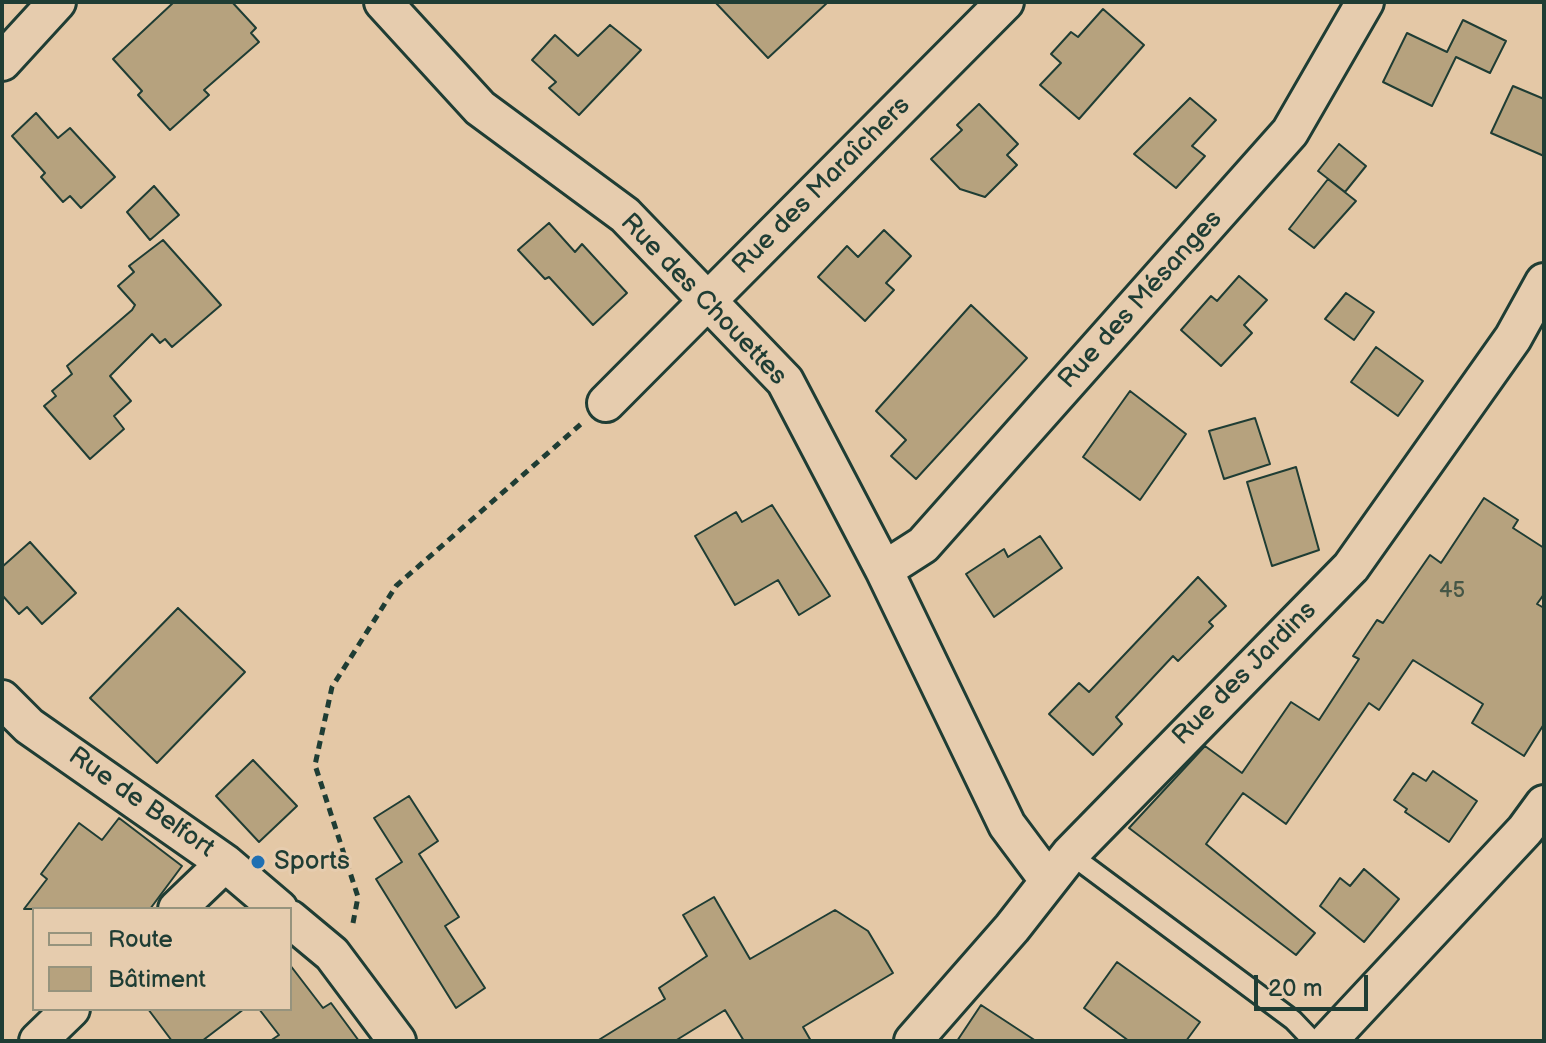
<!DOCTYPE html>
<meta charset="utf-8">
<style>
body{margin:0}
#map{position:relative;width:1546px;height:1043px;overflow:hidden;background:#e4c8a6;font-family:"Balsamiq Sans",sans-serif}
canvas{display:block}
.frame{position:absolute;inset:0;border:4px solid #1f3d34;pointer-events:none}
.legend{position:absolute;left:32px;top:907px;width:260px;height:104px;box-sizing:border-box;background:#e6ccae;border:2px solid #96937d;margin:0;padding:10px 14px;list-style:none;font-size:24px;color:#1f3d34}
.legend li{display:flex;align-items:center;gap:16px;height:40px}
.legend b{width:40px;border:2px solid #96937d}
.scale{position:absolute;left:1254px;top:975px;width:114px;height:36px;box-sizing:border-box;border:4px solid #1f3d34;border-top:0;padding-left:10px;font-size:24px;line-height:28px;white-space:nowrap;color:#1f3d34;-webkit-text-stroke:6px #e6ccae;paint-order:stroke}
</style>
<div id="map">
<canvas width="1546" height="1043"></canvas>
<div class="frame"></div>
<ul class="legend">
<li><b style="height:10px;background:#e6ccae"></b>Route</li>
<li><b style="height:22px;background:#b6a27e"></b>Bâtiment</li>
</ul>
<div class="scale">20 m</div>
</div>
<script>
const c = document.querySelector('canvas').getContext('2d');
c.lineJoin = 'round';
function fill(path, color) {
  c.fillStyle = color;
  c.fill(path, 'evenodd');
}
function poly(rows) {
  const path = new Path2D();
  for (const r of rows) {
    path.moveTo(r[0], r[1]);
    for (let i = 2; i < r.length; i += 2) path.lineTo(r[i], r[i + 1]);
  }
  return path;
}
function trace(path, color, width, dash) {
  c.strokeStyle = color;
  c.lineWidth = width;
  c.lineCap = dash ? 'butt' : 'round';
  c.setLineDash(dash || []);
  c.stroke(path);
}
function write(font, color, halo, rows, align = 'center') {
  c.font = font + ' "Balsamiq Sans",sans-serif';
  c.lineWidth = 6;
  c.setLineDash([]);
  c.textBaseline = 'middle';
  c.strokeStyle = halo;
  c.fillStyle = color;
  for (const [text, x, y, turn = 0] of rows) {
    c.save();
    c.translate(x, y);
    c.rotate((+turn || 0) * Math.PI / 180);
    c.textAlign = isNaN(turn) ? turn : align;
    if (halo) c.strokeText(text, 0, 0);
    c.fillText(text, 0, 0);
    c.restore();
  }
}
const building = poly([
 [174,2,232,2,256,28,251,33,259,42,204,90,209,95,170,130,138,95,142,91,113,59,174,2],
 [715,2,828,2,768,58,715,2],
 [1103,9,1144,45,1079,119,1040,85,1061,63,1051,54,1071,32,1078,37,1103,9],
 [1463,20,1506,41,1490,73,1456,57,1432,106,1383,82,1407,33,1447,52,1463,20],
 [610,25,641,50,579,115,549,88,556,82,532,60,555,35,578,56,610,25],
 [1513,86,1544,99,1544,156,1491,133,1513,86],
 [1190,98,1216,120,1192,146,1205,156,1176,188,1134,154,1190,98],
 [979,104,1018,144,1007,155,1017,165,985,197,960,189,931,159,962,130,957,125,979,104],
 [36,113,58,138,70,128,115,177,81,208,70,196,63,202,41,177,45,173,12,136,36,113],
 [1339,144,1366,166,1345,192,1318,171,1339,144],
 [1328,179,1356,201,1314,248,1289,229,1328,179],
 [154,186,179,215,150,240,127,212,154,186],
 [549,223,575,252,582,244,627,293,593,325,549,277,545,279,518,250,549,223],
 [884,230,911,256,886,283,894,290,865,321,818,277,847,246,858,257,884,230],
 [163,240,221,305,172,347,165,339,160,343,152,334,110,376,131,401,114,416,124,429,90,459,44,406,56,396,52,391,72,374,67,366,132,310,135,305,118,286,134,272,129,266,163,240],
 [1239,276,1267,300,1244,325,1252,333,1221,366,1181,330,1211,296,1217,301,1239,276],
 [1346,293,1374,312,1354,340,1325,319,1346,293],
 [971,305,1027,358,916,479,891,456,906,440,876,411,971,305],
 [1376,347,1423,381,1398,416,1351,382,1376,347],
 [1130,391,1186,434,1140,500,1083,457,1130,391],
 [1255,418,1270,464,1224,479,1209,431,1255,418],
 [1296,467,1319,550,1272,566,1247,482,1296,467],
 [1484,498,1518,520,1513,528,1544,548,1544,594,1537,604,1544,608,1544,724,1524,756,1472,723,1483,704,1413,660,1379,710,1369,703,1286,824,1243,793,1206,844,1315,933,1296,955,1129,828,1205,746,1242,773,1291,702,1319,720,1359,659,1353,656,1377,620,1383,623,1430,555,1441,563,1484,498],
 [772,505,830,596,799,615,778,580,735,605,695,536,736,512,742,522,772,505],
 [1040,536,1062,568,994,617,966,574,1004,549,1008,557,1040,536],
 [30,542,76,593,42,624,27,607,19,614,2,595,2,567,30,542],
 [1198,577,1226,606,1209,622,1213,626,1178,661,1173,656,1116,717,1122,724,1093,755,1049,714,1079,683,1089,692,1198,577],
 [178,608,245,672,157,763,90,698,178,608],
 [253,760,297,806,259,842,216,796,253,760],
 [1433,771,1477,801,1449,842,1405,812,1407,809,1394,800,1413,773,1426,781,1433,771],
 [409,796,438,841,419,854,459,917,445,926,485,988,456,1008,376,879,402,862,374,818,409,796],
 [119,818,182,866,150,909,24,909,47,879,41,874,79,823,102,840,119,818],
 [1364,869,1399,899,1364,942,1320,906,1340,878,1350,886,1364,869],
 [714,897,750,959,835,910,868,931,893,973,803,1027,811,1041,744,1041,725,1010,675,1041,597,1041,665,999,659,988,707,956,683,915,714,897],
 [1117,962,1200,1022,1186,1041,1129,1041,1084,1008,1117,962],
 [290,965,323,1008,331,1003,359,1041,270,1041,279,1035,259,1009,290,1009,290,965],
 [981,1005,1036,1041,957,1041,981,1005],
 [148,1009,244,1009,202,1041,172,1041,148,1009]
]);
const path = poly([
 [353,923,358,897,315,765,332,687,396,586,581,424]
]);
const lane = poly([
 [1070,854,1293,1020,1313,1041]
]);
const street = poly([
 [383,2,480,108,625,215,785,381,884,570,1007,825,1048,880],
 [2,62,57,2],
 [606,403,1005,2],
 [884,570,923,545,1290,132,1365,2],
 [2,699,29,726,225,863,279,909],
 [177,909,225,863],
 [290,919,332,954,397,1041],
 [38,1041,71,1009],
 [913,1041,1012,928,1070,854,1351,567,1513,338,1544,282],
 [1328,1041,1525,830,1544,804]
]);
const markers = [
 [258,862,8,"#1f6fb2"]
];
const numberNames = [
 ["45",1452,591]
];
const streetNames = [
 ["Rue des Maraîchers",822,186,-45],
 ["Rue des Chouettes",703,300,46],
 ["Rue des Mésanges",1141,300,-48],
 ["Rue des Jardins",1245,674,-45],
 ["Rue de Belfort",141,803,35]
];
const poiNames = [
 ["Sports",274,862]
];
fill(building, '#b6a27e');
trace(building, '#1f3d34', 2);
trace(lane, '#1f3d34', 24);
trace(street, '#1f3d34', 42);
trace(path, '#1f3d34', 5, [8, 6]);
trace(lane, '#e6ccae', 18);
trace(street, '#e6ccae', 36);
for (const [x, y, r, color] of markers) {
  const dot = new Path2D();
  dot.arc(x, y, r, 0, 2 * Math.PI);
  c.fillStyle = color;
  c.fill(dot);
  trace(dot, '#e6ccae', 3);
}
write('22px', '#455646', null, numberNames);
write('26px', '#1f3d34', '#e6ccae', streetNames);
write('26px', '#1f3d34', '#e6ccae', poiNames, 'left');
</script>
